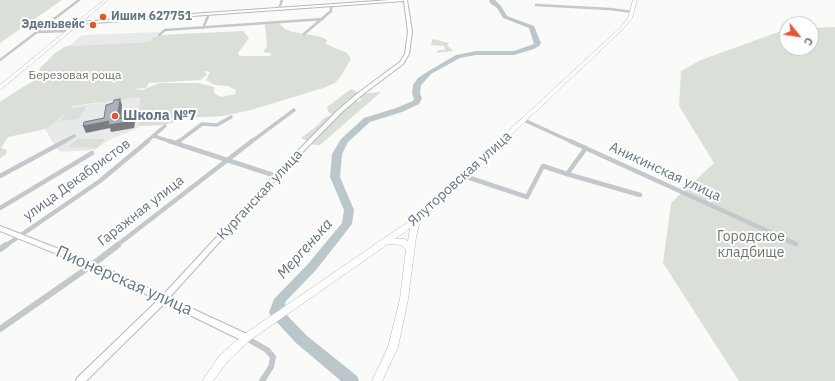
<!DOCTYPE html>
<meta charset="utf-8">
<style>
body{margin:0}
#map{position:relative;width:835px;height:381px;overflow:hidden;background:#fafaf8;font-family:"IBM Plex Sans",sans-serif}
canvas{display:block}
.north{position:absolute;left:779px;top:16px;width:40px;height:40px;box-sizing:border-box;background:#fff;border:1px solid #c1c8cd;border-radius:50%;rotate:120deg;font-size:11px;font-weight:700;line-height:16px;text-align:center;color:#657683}
.north::after{content:'';display:block;margin:auto;width:14px;height:18px;background:#e4572e;clip-path:polygon(50% 0,100% 100%,50% 72%,0 100%)}
</style>
<div id="map">
<canvas width="835" height="381"></canvas>
<div class="north">С</div>
</div>
<script>
const c = document.querySelector('canvas').getContext('2d');
c.lineJoin = 'round';
function fill(path, color) {
  c.fillStyle = color;
  c.fill(path, 'evenodd');
}
function poly(rows) {
  const path = new Path2D();
  for (const r of rows) {
    path.moveTo(r[0], r[1]);
    for (let i = 2; i < r.length; i += 2) path.lineTo(r[i], r[i + 1]);
  }
  return path;
}
function trace(path, color, width, dash) {
  c.strokeStyle = color;
  c.lineWidth = width;
  c.lineCap = dash ? 'butt' : 'round';
  c.setLineDash(dash || []);
  c.stroke(path);
}
function write(font, color, halo, rows, align = 'center') {
  c.font = font + ' "IBM Plex Sans",sans-serif';
  c.lineWidth = 4;
  c.setLineDash([]);
  c.textBaseline = 'middle';
  c.strokeStyle = halo;
  c.fillStyle = color;
  for (const [text, x, y, turn = 0] of rows) {
    c.save();
    c.translate(x, y);
    c.rotate((+turn || 0) * Math.PI / 180);
    c.textAlign = isNaN(turn) ? turn : align;
    if (halo) c.strokeText(text, 0, 0);
    c.fillText(text, 0, 0);
    c.restore();
  }
}
const built = poly([
 [159,32,150,42,69,46,82,35],
 [140,97,138,128,107,141,95,150,61,152,56,148,45,129,69,107]
]);
const green = poly([
 [0,0,62,0,0,43],
 [279,23,285,29,293,32,317,36,326,39,327,41,326,44,347,53,351,59,341,76,335,83,323,88,251,110,223,116,188,118,164,125,138,126,140,97,72,106,71,108,87,106,79,119,60,121,67,111,50,126,45,129,8,137,1,148,7,150,6,154,0,158,0,102,18,90,37,79,41,74,39,69,54,54,64,47,69,46,150,42,154,37,161,35,243,31,249,38,238,53,239,56,269,56,273,54,263,52,267,46,265,24],
 [204,71,210,72,206,80,215,85,228,86,236,90,235,94,222,97,217,95,214,92,214,87,198,83,160,83,142,90,133,89,146,88,149,83,200,80,207,75],
 [835,27,835,381,739,381,663,263,671,203,714,163,679,106,681,71,701,60,784,30,787,30,787,48,811,48,811,28],
 [434,39,449,43,447,45,453,51,436,53,439,50,445,50,444,46,431,45,432,40],
 [351,89,360,93,356,95,357,102,362,100,359,98,360,94,381,92,320,145,314,145,301,138,318,125,323,119,332,114,328,112,327,107],
 [77,139,105,139,97,148,68,147]
]);
const river = poly([
 [489,0,495,0,501,6,507,16,534,26,541,43,539,46,534,49,514,55,476,55,460,58,431,74,424,82,421,85,420,94,422,98,419,104,402,112,370,122,348,142,342,154,340,177,354,210,352,224,316,270,286,301,283,311,306,335,357,376,359,381,341,381,296,343,271,316,269,312,274,299,308,264,342,223,344,210,330,177,332,154,341,139,364,118,396,108,413,101,414,98,412,94,413,85,418,78,427,72,456,55,476,51,514,51,534,44,529,28,503,18,497,8,490,3,489,0]
]);
const streetFar3 = poly([
 [536,5,610,9,633,12],
 [279,9,282,0],
 [203,28,209,14],
 [37,32,69,31],
 [304,34,331,11,331,6],
 [159,35,165,30,323,19],
 [0,60,79,0]
]);
const streetFar2 = poly([
 [524,120,572,142],
 [154,136,172,142],
 [63,142,74,136],
 [146,142,165,126],
 [178,142,202,124,217,125,231,117],
 [251,142,294,110]
]);
const streetFar1 = poly([
 [169,141,276,176],
 [570,141,796,244],
 [176,143,179,141],
 [567,174,640,195],
 [0,176,65,141],
 [464,176,527,197,543,166,567,174,586,148],
 [0,208,92,153],
 [5,246,100,181,148,141],
 [116,246,252,141]
]);
const street = poly([
 [0,249,6,245],
 [0,329,92,265,118,245],
 [246,338,267,350,273,357,271,367,262,381]
]);
const secondary = poly([
 [390,0,407,0,412,32,409,54,403,64,362,95,342,112,278,177,169,298,249,335,250,338,249,341,246,342,243,341,165,303,86,381,76,381,77,378,158,300,89,267,0,231,0,226,95,263,163,295,274,175,338,110,358,93,400,62,405,54,408,32,404,1,79,24,78,24,78,22,390,0]
]);
const primary = poly([
 [104,0,108,0,0,90,0,85,104,0],
 [633,0,637,0,632,18,623,29,420,221,416,237,408,299,398,347,382,381,372,381,388,347,400,299,406,250,402,245,388,244,249,341,228,361,213,381,202,381,220,355,243,335,415,217,621,27,628,18,633,0],
 [410,228,408,241,404,239,395,239,410,228]
]);
const shadedWall = poly([
 [120,99,122,105,121,123,132,116,135,123,134,128,111,132,110,128,86,133,83,126,109,121,117,119]
]);
const building = poly([
 [120,99,117,119,132,116,132,121,108,125,109,121,83,126,84,122,104,118,106,105,113,103,114,100,120,99]
]);
const markers = [
 [103,17,4,"#e4572e"],
 [93,25,4,"#e4572e"],
 [115,116,4,"#e4572e"]
];
const farPoinames = [
 ["Ишим 627751",111,17],
 ["Эдельвейс",85,25,"right"]
];
const farParknames = [
 ["Березовая роща",75,76]
];
const poiNames = [
 ["Школа №7",123,116]
];
const streetNames = [
 ["Аникинская улица",665,172,25],
 ["Ялуторовская улица",460,179,-42],
 ["улица Декабристов",77,180,-36],
 ["Курганская улица",260,195,-47],
 ["Гаражная улица",141,211,-38]
];
const parkNames = [
 ["Городское",751,237],
 ["кладбище",751,253]
];
const waterNames = [
 ["Мергенька",305,249,-48]
];
const nearStreetnames = [
 ["Пионерская улица",124,281,24]
];
fill(built, '#e8e9e9');
fill(green, '#dadfd7');
fill(river, '#bbc7cb');
trace(secondary, '#b3babf', 2);
trace(primary, '#b5babe', 1);
trace(streetFar3, '#c3c8cc', 2.5);
trace(streetFar2, '#c3c8cc', 3.5);
trace(streetFar1, '#c3c8cc', 4.5);
trace(street, '#c3c8cc', 6);
fill(secondary, '#fff');
fill(primary, '#fff');
fill(shadedWall, '#777d82');
fill(building, '#aab3b9');
trace(building, '#777d82', 1);
for (const [x, y, r, color] of markers) {
  const dot = new Path2D();
  dot.arc(x, y, r, 0, 2 * Math.PI);
  c.fillStyle = color;
  c.fill(dot);
  trace(dot, '#fff', 1.5);
}
write('bold 12px', '#657683', '#fff', farPoinames, 'left');
write('12px', '#687a64', '#fff', farParknames);
write('bold 14px', '#657683', '#fff', poiNames, 'left');
write('14px', '#657683', '#fff', streetNames);
write('14px', '#687a64', '#fff', parkNames);
write('italic 15px', '#60757c', '#fff', waterNames);
write('17px', '#657683', '#fff', nearStreetnames);
</script>
